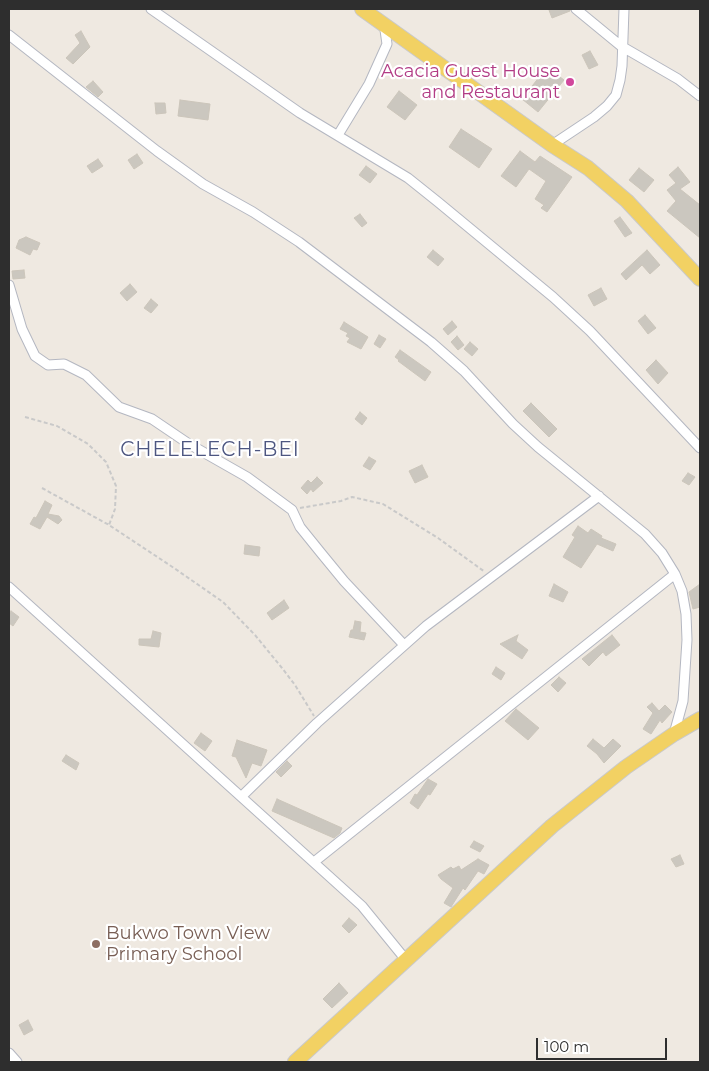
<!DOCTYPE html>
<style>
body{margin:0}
#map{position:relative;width:709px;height:1071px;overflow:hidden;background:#efe9e1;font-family:Montserrat,sans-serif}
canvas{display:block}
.frame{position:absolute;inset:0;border:10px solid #2e2e2e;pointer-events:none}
.scale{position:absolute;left:536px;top:1038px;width:131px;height:22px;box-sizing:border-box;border:2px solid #2e2e2e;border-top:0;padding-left:6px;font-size:15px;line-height:18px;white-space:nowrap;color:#2e2e2e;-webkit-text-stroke:4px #fff;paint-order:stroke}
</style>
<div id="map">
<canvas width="709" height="1071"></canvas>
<div class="frame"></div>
<div class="scale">100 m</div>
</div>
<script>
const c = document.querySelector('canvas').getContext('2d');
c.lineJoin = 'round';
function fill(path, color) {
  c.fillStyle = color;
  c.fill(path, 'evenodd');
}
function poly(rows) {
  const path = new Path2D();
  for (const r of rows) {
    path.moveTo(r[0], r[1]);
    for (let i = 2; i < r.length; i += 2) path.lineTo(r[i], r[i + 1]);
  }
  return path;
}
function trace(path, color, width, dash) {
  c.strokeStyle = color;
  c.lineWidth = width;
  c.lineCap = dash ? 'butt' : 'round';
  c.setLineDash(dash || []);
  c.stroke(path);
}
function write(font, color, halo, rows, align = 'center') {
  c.font = font + ' Montserrat,sans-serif';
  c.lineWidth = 4.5;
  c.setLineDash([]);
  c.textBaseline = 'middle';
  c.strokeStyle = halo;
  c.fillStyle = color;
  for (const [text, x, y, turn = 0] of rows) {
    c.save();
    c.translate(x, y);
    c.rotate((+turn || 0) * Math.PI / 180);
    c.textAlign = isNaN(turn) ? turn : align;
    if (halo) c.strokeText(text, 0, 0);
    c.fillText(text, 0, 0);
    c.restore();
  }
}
const building = poly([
 [554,9,570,9,570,11,552,18,549,10,554,9],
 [81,31,90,47,73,64,66,58,80,43,75,35,81,31],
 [590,51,598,65,589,69,582,55,590,51],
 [547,67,564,80,538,112,522,99,547,67],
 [93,81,103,92,98,97,86,87,93,81],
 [399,91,417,105,405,120,387,107,399,91],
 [180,100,210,104,208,120,178,116,180,100],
 [155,103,165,103,166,113,156,114,155,103],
 [461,129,492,149,479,168,449,147,461,129],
 [520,151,535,162,540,156,572,177,547,212,541,208,544,205,535,199,546,181,529,169,516,187,501,176,520,151],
 [137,154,143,163,134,169,128,160,137,154],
 [98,159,103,166,92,173,87,166,98,159],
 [366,166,377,174,370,183,359,175,366,166],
 [678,167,690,182,680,189,700,205,700,238,667,211,676,201,667,190,676,183,669,175,678,167],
 [639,168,654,180,644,192,629,180,639,168],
 [360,214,367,223,362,227,354,218,360,214],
 [620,217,632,233,625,237,614,221,620,217],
 [26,237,40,243,37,250,33,249,30,255,16,248,19,240,26,237],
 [433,250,444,259,438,266,427,257,433,250],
 [647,250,660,265,650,274,642,265,626,280,621,274,647,250],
 [24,270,25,278,13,279,12,271,24,270],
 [130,284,137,292,127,301,120,293,130,284],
 [601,288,607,299,594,306,588,295,601,288],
 [151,299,158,305,151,313,144,308,151,299],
 [645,315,656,328,648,334,638,321,645,315],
 [452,321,457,327,448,335,443,329,452,321],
 [344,322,368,337,361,349,347,342,350,338,346,336,348,333,340,329,344,322],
 [379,335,386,339,380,348,374,344,379,335],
 [457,336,464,345,458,350,451,342,457,336],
 [470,342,478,349,472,356,464,349,470,342],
 [400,350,431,372,425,381,398,361,399,360,395,357,400,350],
 [656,360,668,373,658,384,646,370,656,360],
 [531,403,557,429,549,437,523,411,531,403],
 [360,412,367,418,362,425,355,419,360,412],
 [369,457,376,461,370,470,363,466,369,457],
 [422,465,428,477,415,483,409,471,422,465],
 [688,473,695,477,689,485,682,481,688,473],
 [317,477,323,483,313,492,311,489,307,494,301,488,308,480,311,483,317,477],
 [45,501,52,505,48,514,59,516,62,520,58,524,47,517,40,529,30,524,34,517,36,518,45,501],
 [578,526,588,533,591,529,602,536,601,538,616,544,613,551,597,544,581,568,563,557,575,537,572,535,578,526],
 [245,545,260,547,259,556,244,554,245,545],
 [554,584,568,592,563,602,549,596,554,584],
 [700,584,700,607,693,609,689,592,700,584],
 [284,600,289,608,272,620,267,613,284,600],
 [11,611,19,617,13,626,9,623,9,615,11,611],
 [355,621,361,622,360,632,366,633,364,640,349,637,351,630,353,630,355,621],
 [153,631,161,633,159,647,139,645,139,639,151,639,153,631],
 [518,635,516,641,528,650,522,659,500,644,518,635],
 [612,635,620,645,606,656,603,652,589,666,582,659,612,635],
 [496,667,505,673,501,680,492,674,496,667],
 [559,677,566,683,558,692,551,685,559,677],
 [652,703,659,711,665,705,672,712,662,723,660,720,651,734,643,729,653,713,647,707,652,703],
 [516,709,539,728,528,740,505,721,516,709],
 [201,733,212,741,205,751,194,743,201,733],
 [593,739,604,748,613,739,621,746,604,763,597,754,587,746,593,739],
 [237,740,267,750,261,766,252,763,246,778,236,757,232,756,237,740],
 [66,755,79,763,76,770,62,761,66,755],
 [287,761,292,766,281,777,276,772,287,761],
 [428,779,437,784,430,795,428,794,418,809,410,803,415,794,417,795,428,779],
 [277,799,342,828,340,833,334,838,272,811,277,799],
 [474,841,484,846,480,852,470,847,474,841],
 [680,855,684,864,676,867,671,859,680,855],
 [478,859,489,865,484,874,478,871,465,890,463,888,451,907,444,903,453,888,441,879,438,875,451,867,453,869,459,866,461,870,478,859],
 [349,918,357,925,349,933,342,926,349,918],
 [111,947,118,953,111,960,105,953,111,947],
 [339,983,348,993,332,1008,323,999,339,983],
 [28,1020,33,1030,24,1035,19,1025,28,1020]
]);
const path = poly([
 [25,417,57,426,88,444,106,462,116,486,115,509,109,525],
 [42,488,109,525,174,568,223,602,255,635,282,668,295,685,314,716],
 [300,508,341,501,352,497,383,504,438,538,485,572]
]);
const street = poly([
 [151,9,300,113,408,178,438,202,553,297,590,331,700,448],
 [576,9,621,46,678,79,700,96],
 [9,35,157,151,203,184,253,212,299,242,431,342,464,371,513,424,538,447,645,534,662,553,675,574,682,591,686,614,687,640,683,701,674,734],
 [338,135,369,84,387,44,384,23],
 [552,145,594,117,607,106,616,95,620,80,622,66,624,9],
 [9,285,22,329,35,356,48,365,64,364,86,375,119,407,152,419,189,444,247,477,292,510,300,527,321,553,344,581,404,645],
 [9,587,362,906,406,960],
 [242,796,317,723,426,626,599,496],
 [314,862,675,574],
 [9,1053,17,1062]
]);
const primary = poly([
 [362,9,552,145,588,168,627,201,700,279],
 [295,1062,552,826,626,767,674,734,700,719]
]);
const markers = [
 [570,82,5,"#d1479c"],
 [96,944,5,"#8d6e63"]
];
const hotelNames = [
 ["Acacia Guest House",560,72],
 ["and Restaurant",560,93]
];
const educationNames = [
 ["Bukwo Town View",106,934],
 ["Primary School",106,955]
];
const quarterNames = [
 ["CHELELECH-BEI",210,450]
];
fill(building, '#cbc7bf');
trace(building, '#cbc5ba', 1);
trace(street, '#b4b7c1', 11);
trace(primary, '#c9c9c9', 16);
trace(path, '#c9c9c9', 2, [4, 2.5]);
trace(street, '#fff', 9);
trace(primary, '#f2d163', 14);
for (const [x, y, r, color] of markers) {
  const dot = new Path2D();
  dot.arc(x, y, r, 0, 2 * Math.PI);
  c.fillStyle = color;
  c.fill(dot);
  trace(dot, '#fff', 2);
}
write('18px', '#b23c85', '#fff', hotelNames, 'right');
write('18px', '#785e54', '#fff', educationNames, 'left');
c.letterSpacing = '1px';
write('20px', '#4d5680', '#fff', quarterNames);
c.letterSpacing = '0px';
</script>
